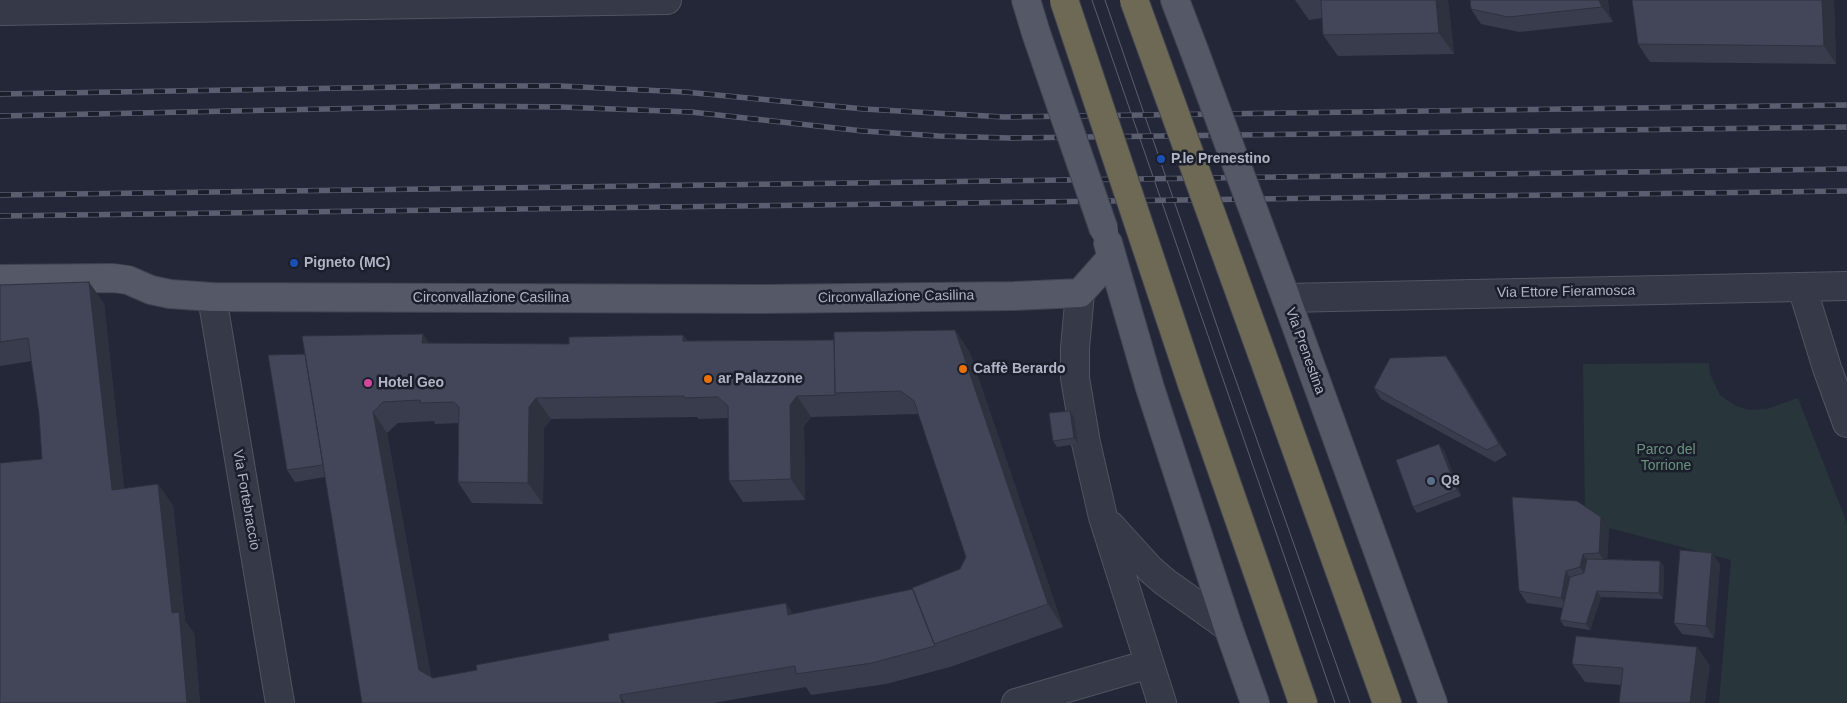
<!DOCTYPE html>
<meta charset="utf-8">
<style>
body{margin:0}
canvas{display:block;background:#232737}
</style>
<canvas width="1847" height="703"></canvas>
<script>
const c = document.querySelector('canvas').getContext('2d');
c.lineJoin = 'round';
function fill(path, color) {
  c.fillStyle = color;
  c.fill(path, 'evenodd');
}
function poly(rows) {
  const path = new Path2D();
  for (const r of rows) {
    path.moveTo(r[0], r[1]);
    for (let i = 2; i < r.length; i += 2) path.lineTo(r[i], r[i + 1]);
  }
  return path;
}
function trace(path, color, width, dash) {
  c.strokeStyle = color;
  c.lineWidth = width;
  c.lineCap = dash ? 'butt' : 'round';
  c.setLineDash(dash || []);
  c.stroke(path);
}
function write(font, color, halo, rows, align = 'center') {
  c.font = font + ' Arial,sans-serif';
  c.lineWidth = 5;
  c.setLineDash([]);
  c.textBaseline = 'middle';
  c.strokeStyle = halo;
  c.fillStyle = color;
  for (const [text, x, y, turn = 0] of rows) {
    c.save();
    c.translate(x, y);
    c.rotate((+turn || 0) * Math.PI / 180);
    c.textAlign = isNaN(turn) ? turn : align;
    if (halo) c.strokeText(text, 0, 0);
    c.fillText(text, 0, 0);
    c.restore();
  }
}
const green = poly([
 [1709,363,1710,374,1720,395,1736,406,1749,410,1767,409,1798,398,1847,523,1847,703,1719,703,1731,560,1609,528,1585,512,1583,364]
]);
const minor = poly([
 [0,11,667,0],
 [1802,287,1827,368,1847,423],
 [1080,293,1075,348,1075,378,1086,443,1103,517,1162,703],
 [212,297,280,703],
 [1286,298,1847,286],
 [1111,526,1151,570,1165,582,1228,627],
 [1016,703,1149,664]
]);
const major = poly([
 [1026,0,1036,33],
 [1175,0,1194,50],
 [1108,243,1150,388,1228,627,1255,703],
 [0,279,113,278,128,280,151,290,170,294,212,297,764,299,1014,296,1080,293,1112,257],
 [1286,298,1433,703]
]);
const highway = poly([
 [1267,368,1387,703],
 [1192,384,1303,703]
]);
const tram = poly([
 [1092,0,1335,703],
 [1105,0,1227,355,1350,703]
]);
const rail = poly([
 [0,94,463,86,560,86,685,92,864,109,1004,117,1847,105],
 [0,116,464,106,561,107,691,112,863,131,939,136,1010,138,1847,127],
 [0,195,1847,169],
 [0,216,1847,191]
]);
const majorBridge = poly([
 [1036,33,1104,230],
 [1194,50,1286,298]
]);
const highwayBridge = poly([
 [1064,0,1192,384],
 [1134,0,1267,368]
]);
const wall = poly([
 [1295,0,1448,0,1454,54,1338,56,1323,35,1322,18,1309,20],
 [1470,0,1608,0,1609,12,1613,22,1519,32,1481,24,1471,9],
 [1834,0,1836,64,1650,62,1638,44],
 [0,285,104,303,124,489,173,505,185,621,194,633,200,703,0,703,42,459,39,414,32,361,0,366],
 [955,330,970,353,1063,627,950,667,886,684,811,695,806,687,713,703,362,703,325,477,295,482,287,470,305,354,429,343,569,344,683,335,688,341,834,340],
 [917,414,919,415,966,557,960,569,913,589,793,614,433,678,431,677,387,433,398,423,434,421,435,424,458,423,458,482,472,503,543,504,544,428,551,419,697,417,699,419,728,418,729,481,743,502,805,500,804,426,811,417],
 [1454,367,1507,455,1495,462,1381,399,1374,388],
 [1070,411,1074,417,1078,444,1057,447,1053,441],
 [1444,450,1461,496,1417,513,1413,507],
 [1609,528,1607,559,1660,561,1664,567,1663,599,1601,597,1590,630,1564,626,1560,620,1563,608,1527,603,1519,591],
 [1720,564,1714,638,1682,634,1674,623],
 [1697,647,1710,666,1621,685,1585,682,1572,664]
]);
const shadedWall = poly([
 [1436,0,1448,0,1454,54,1439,33],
 [1599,0,1608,0,1609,12,1613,22,1602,7],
 [1822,0,1834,0,1836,64,1824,46],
 [89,282,104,303,126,511,112,490],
 [955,330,970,353,1063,627,1048,604],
 [423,334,438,355,422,343],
 [683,335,698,356,683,341],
 [1446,356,1454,367,1507,455,1499,444],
 [797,396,811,417,804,426,805,500,791,479,790,405],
 [536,398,551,419,544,428,543,504,528,483,529,407],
 [1070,411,1074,417,1078,444,1074,438],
 [373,412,387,433,434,691,419,670],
 [1439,444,1444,450,1461,496,1457,490],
 [158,484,173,505,185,621,194,633,200,703,187,703,172,613],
 [1601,517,1609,528,1607,565,1599,553],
 [1712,553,1720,564,1714,638,1706,626],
 [1583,554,1591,565,1588,579,1580,567],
 [1660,561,1664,567,1663,599,1659,593],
 [1566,571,1574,583,1569,609,1561,598],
 [1597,591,1601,597,1590,630,1586,624],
 [786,603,800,624,788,615],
 [1697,647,1710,666,1705,703,1690,703],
 [620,695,625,703,622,703]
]);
const building = poly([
 [1321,0,1436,0,1439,33,1323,35,1321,0],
 [1470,0,1599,0,1602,7,1508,17,1471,9,1470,0],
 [1632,0,1822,0,1824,46,1638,44,1632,0],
 [89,282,112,490,158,484,172,613,179,612,187,703,0,703,0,463,42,459,39,414,28,338,0,342,0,285,89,282],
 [955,330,1048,604,934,644,912,588,960,569,966,557,914,401,901,391,835,393,834,332,955,330],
 [423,334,422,343,569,344,569,337,683,335,683,341,834,340,835,393,836,395,797,396,790,405,791,479,729,481,728,406,718,397,684,398,684,396,536,398,529,407,528,483,458,482,459,407,454,402,421,403,420,400,383,402,373,412,419,670,433,678,477,670,476,665,609,640,608,634,786,603,788,615,913,589,935,646,872,663,796,674,795,666,620,695,622,703,362,703,302,336,423,334],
 [305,354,323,465,287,470,268,355,305,354],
 [1446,356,1499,444,1487,450,1374,388,1390,358,1446,356],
 [1070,411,1074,438,1053,441,1049,413,1070,411],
 [1439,444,1457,490,1413,507,1396,460,1439,444],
 [1512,497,1577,501,1601,517,1599,553,1583,554,1580,567,1566,571,1561,598,1519,591,1512,497],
 [1680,550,1712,553,1706,626,1674,623,1680,550],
 [1587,559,1660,561,1659,593,1597,591,1586,624,1560,620,1570,577,1584,573,1587,559],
 [1576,636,1697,647,1690,703,1619,703,1623,668,1572,664,1576,636]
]);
const markers = [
 [1161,159,5,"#1a4fb4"],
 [294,263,5,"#1a4fb4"],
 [963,369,5,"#e8710a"],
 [708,379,5,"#e8710a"],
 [368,383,5,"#d1479c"],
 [1431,481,5,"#5c6f8a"]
];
const poiNames = [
 ["P.le Prenestino",1171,159],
 ["Pigneto (MC)",304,263],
 ["Caffè Berardo",973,369],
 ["ar Palazzone",718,379],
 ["Hotel Geo",378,383],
 ["Q8",1441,481]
];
const streetNames = [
 ["Via Ettore Fieramosca",1566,292,-1],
 ["Circonvallazione Casilina",896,297,-1],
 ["Circonvallazione Casilina",491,298],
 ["Via Prenestina",1305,351,70],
 ["Via Fortebraccio",246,500,80]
];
const parkNames = [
 ["Parco del",1666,450],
 ["Torrione",1666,466]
];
fill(green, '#28353b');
trace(minor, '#515462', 30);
trace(major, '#3f4251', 30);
trace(highway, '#3e414f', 30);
trace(minor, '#363947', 28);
trace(major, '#545867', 28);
trace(highway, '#6d6954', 28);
trace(tram, '#5a5e70', 1);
trace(rail, '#5a5e70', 5.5);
trace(rail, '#1b1f2c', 4, [11]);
trace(majorBridge, '#3f4251', 30, []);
trace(highwayBridge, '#3e414f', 30, []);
trace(majorBridge, '#545867', 28);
trace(highwayBridge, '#6d6954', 28);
fill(wall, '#393c4c');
fill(shadedWall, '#2e313e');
fill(building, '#424658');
trace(building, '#2e313e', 1);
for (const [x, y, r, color] of markers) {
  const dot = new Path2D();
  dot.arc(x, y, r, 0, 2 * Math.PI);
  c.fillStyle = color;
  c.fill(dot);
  trace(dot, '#1b1f2c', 2);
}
write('bold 14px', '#b1b4c4', '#1b1f2c', poiNames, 'left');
write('14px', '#b1b4c4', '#1b1f2c', streetNames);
write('14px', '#6a927c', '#1b1f2c', parkNames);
</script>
